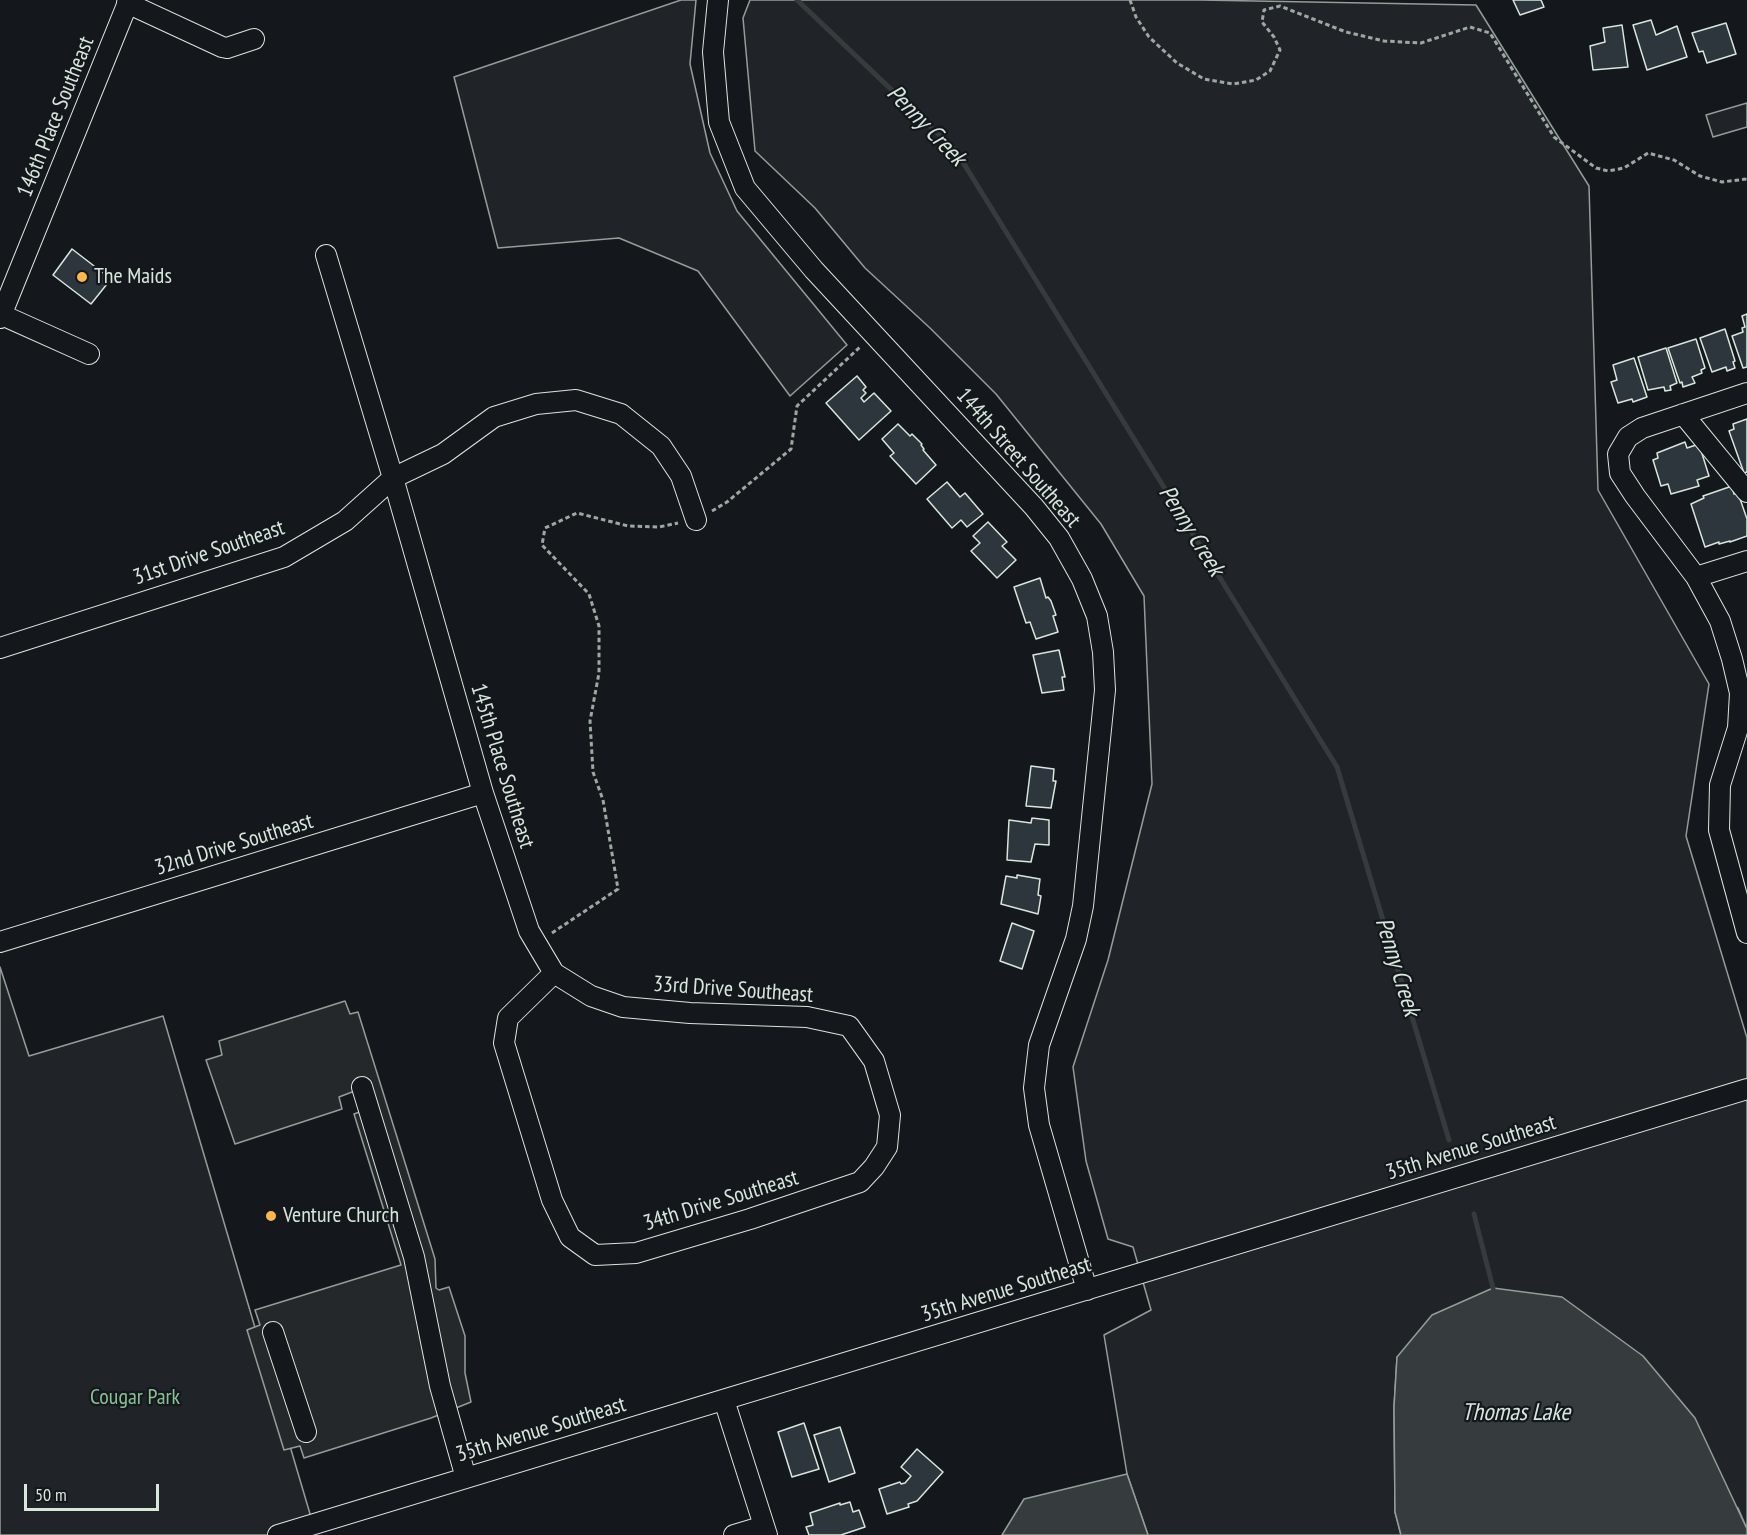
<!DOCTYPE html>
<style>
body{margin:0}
#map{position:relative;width:1747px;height:1535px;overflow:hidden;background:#14181c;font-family:"PT Sans Narrow",sans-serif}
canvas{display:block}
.scale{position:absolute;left:24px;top:1484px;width:135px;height:27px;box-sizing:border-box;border:3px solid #d8e6dc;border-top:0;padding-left:8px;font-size:18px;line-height:21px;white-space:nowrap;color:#d8e6dc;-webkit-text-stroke:4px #14181c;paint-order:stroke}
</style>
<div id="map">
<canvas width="1747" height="1535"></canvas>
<div class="scale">50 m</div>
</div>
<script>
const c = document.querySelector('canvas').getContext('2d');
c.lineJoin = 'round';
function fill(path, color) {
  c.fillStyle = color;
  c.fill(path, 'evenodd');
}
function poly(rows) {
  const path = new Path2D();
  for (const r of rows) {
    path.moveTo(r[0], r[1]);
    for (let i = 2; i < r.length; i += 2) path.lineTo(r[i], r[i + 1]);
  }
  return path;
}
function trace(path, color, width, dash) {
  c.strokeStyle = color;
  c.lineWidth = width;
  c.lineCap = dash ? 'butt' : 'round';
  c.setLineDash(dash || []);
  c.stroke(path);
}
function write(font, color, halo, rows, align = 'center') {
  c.font = font + ' "PT Sans Narrow",sans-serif';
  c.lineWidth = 4.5;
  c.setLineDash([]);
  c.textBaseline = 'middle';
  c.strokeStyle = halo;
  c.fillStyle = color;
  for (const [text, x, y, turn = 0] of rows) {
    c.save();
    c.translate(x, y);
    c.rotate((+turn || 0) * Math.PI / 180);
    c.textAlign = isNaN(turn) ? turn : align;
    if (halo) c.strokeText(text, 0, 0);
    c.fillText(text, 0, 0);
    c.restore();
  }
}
const green = poly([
 [681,0,696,0,690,64,710,153,737,211,847,345,790,396,698,271,619,238,498,248,454,77,681,0],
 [750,0,1200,0,1476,5,1589,186,1598,490,1709,684,1686,836,1747,1038,1747,1529,1738,1508,1397,1357,1394,1407,1395,1512,1401,1535,1148,1535,1127,1474,1104,1335,1151,1310,1133,1247,1108,1239,1086,1161,1073,1067,1108,960,1152,784,1144,596,1101,524,996,394,930,328,865,268,815,208,755,151,743,18,750,0],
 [1747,103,1747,127,1713,137,1706,115,1747,103],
 [0,967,29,1056,163,1016,313,1524,278,1535,0,1535,0,967]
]);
const parking = poly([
 [345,1001,350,1014,358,1012,435,1259,436,1288,439,1290,449,1287,465,1336,465,1373,471,1402,431,1418,304,1458,300,1446,284,1450,247,1330,260,1325,255,1310,401,1265,354,1114,365,1110,356,1093,352,1092,339,1097,342,1109,235,1144,206,1060,222,1055,219,1041,345,1001]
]);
const water = poly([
 [1493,1288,1562,1297,1643,1356,1695,1418,1747,1529,1747,1535,1401,1535,1395,1512,1394,1407,1397,1357,1432,1315,1493,1288],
 [1127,1474,1148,1535,1002,1535,1024,1499,1127,1474]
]);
const stream = poly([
 [797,0,956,151,1337,767,1449,1140],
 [1474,1214,1493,1288]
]);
const building = poly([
 [1513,0,1541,0,1544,7,1520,15,1513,0],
 [1651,20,1656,35,1677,26,1687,57,1647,70,1633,25,1651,20],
 [1726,23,1736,54,1707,63,1703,51,1699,52,1692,33,1726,23],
 [1622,25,1628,67,1593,70,1590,46,1605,42,1603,28,1622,25],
 [72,249,111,279,91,304,53,275,72,249],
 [1747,314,1747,367,1743,368,1732,336,1743,332,1742,328,1745,327,1742,316,1747,314],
 [1725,329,1735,361,1733,362,1735,368,1727,371,1726,367,1712,372,1700,338,1725,329],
 [1696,339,1705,368,1701,370,1702,373,1692,377,1695,383,1683,387,1682,382,1680,383,1668,348,1696,339],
 [1666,348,1677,383,1670,386,1671,390,1665,391,1664,387,1648,390,1638,357,1666,348],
 [1634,358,1647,397,1633,402,1632,399,1618,403,1611,382,1617,380,1613,365,1634,358],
 [857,376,866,387,863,390,866,393,861,398,864,402,874,393,891,411,859,440,826,403,857,376],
 [1747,419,1747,472,1744,473,1729,431,1734,429,1733,424,1747,419],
 [898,424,910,436,912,434,922,444,921,445,924,449,923,450,936,465,916,484,890,456,894,453,882,439,898,424],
 [1685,442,1687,448,1699,444,1709,476,1697,480,1699,486,1671,494,1668,484,1661,486,1653,460,1658,458,1657,453,1685,442],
 [947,482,960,497,965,493,983,514,967,527,961,520,952,528,927,499,947,482],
 [1732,486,1734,494,1738,493,1747,519,1747,536,1730,542,1730,541,1719,544,1719,542,1705,547,1691,504,1704,498,1703,496,1732,486],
 [988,522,1007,542,1002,546,1016,560,997,578,971,551,980,543,973,536,988,522],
 [1040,578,1046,598,1048,597,1051,601,1056,615,1053,616,1058,632,1036,639,1030,622,1026,623,1014,587,1040,578],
 [1059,650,1065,677,1062,677,1064,690,1042,693,1033,655,1059,650],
 [1031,766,1054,769,1053,781,1056,781,1051,808,1026,806,1031,766],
 [1032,818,1049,820,1049,845,1035,844,1031,862,1007,860,1009,820,1031,823,1032,818],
 [1017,875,1040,879,1038,895,1041,896,1038,914,1001,904,1006,876,1017,878,1017,875],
 [1012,923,1034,931,1022,969,1000,961,1012,923],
 [804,1423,819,1469,792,1477,778,1432,804,1423],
 [840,1427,855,1473,829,1482,814,1435,840,1427],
 [917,1449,943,1472,917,1501,908,1504,909,1507,887,1514,879,1489,900,1482,901,1484,905,1483,911,1476,901,1467,917,1449],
 [850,1502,853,1512,859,1510,865,1527,841,1535,809,1535,806,1527,813,1525,810,1513,840,1503,840,1505,850,1502]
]);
const path = poly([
 [1130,0,1136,17,1149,37,1177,63,1204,79,1233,84,1256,80,1270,71,1280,50,1274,37,1262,22,1264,10,1280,6,1346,32,1384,41,1421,43,1470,27,1490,33,1554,137,1596,168,1608,171,1624,168,1648,153,1674,160,1700,176,1722,182,1747,179],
 [712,511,727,502,791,449,797,406,860,347],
 [552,933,618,889,603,800,593,772,590,721,599,673,599,626,589,594,542,545,545,528,577,513,628,526,659,527,678,523]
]);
const minor = poly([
 [718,0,713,52,719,122,745,188,814,270,1034,507,1059,538,1082,579,1097,616,1103,652,1105,690,1083,906,1076,939,1039,1045,1034,1088,1039,1125,1087,1290],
 [127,3,222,47,227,48,254,39],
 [326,255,393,478,483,793,529,931,554,973,508,1018,504,1043,552,1200,570,1237,595,1255,636,1253,750,1219,860,1182,874,1167,887,1147,890,1115,874,1061,849,1026,807,1017,690,1013,623,1007,591,996,554,973],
 [2,315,89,354],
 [0,318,129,0],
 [1747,393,1642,428,1628,437,1618,454,1620,473,1635,496,1696,577,1720,621,1732,659,1740,693,1738,728,1720,785,1719,830,1747,933],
 [1683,414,1747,492],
 [1696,577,1747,561],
 [0,648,284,557,345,521,393,478,443,454,494,417,536,404,576,400,621,414,661,446,681,476,696,520],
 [0,942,483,793],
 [362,1087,414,1257,440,1386,466,1478],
 [273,1332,306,1432],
 [724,1400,767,1535],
 [278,1535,1747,1089],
 [734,1535,764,1526]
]);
const markers = [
 [82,277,6,"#ffb74d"],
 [271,1216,6,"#ffb74d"]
];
const streetNames = [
 ["146th Place Southeast",56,117,-68],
 ["144th Street Southeast",1018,458,49],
 ["31st Drive Southeast",209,553,-19],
 ["145th Place Southeast",502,766,73],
 ["32nd Drive Southeast",234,845,-17],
 ["33rd Drive Southeast",733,990,4],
 ["35th Avenue Southeast",1471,1148,-17],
 ["34th Drive Southeast",721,1201,-17],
 ["35th Avenue Southeast",1006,1290,-17],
 ["35th Avenue Southeast",541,1430,-17]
];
const poiNames = [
 ["The Maids",94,277],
 ["Venture Church",283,1216]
];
const parkNames = [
 ["Cougar Park",135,1398]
];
const waterNames = [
 ["Penny Creek",926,126,46],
 ["Penny Creek",1191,531,58],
 ["Penny Creek",1397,967,73],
 ["Thomas Lake",1516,1413]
];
fill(green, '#202428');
trace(green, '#939e99', 1.5);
fill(parking, '#24282b');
trace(parking, '#939e99', 1.5);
fill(water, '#363b3e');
trace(water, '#939e99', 1.5);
trace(stream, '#363b3e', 5);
fill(building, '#2c363c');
trace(building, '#d8e6dc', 1.5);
trace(minor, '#d8e6dc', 22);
trace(path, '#9da8a2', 3, [4.5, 3]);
trace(minor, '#14181c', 20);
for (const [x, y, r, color] of markers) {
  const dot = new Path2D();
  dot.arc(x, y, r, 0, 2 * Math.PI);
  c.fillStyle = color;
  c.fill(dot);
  trace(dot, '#14181c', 2);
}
write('22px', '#d8e6dc', '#14181c', streetNames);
write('22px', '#d8e6dc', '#14181c', poiNames, 'left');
write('22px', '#8ac095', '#14181c', parkNames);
write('italic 24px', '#d8e6dc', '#14181c', waterNames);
</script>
